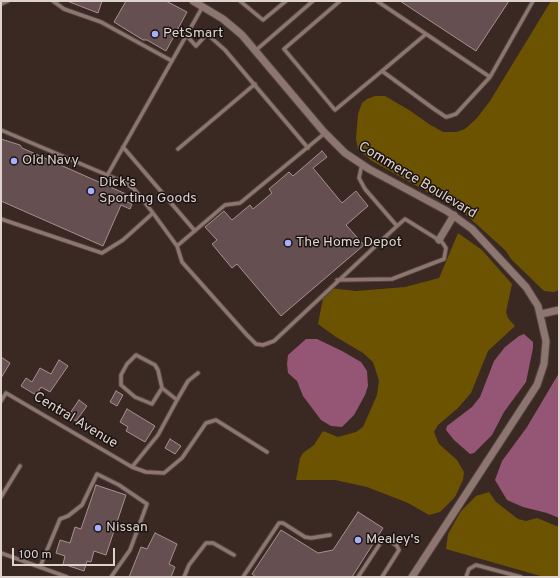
<!DOCTYPE html>
<style>
body{margin:0}
#map{position:relative;width:560px;height:578px;overflow:hidden;background:#3a2823;font-family:Overpass,sans-serif}
canvas{display:block}
.frame{position:absolute;inset:0;border:2px solid #dfd3cf;pointer-events:none}
.scale{position:absolute;left:12px;top:548px;width:103px;height:18px;box-sizing:border-box;border:2px solid #dfd3cf;border-top:0;padding-left:5px;font-size:12px;line-height:14px;white-space:nowrap;color:#dfd3cf;-webkit-text-stroke:3px #1b1311;paint-order:stroke}
</style>
<div id="map">
<canvas width="560" height="578"></canvas>
<div class="frame"></div>
<div class="scale">100 m</div>
</div>
<script>
const c = document.querySelector('canvas').getContext('2d');
c.lineJoin = 'round';
function fill(path, color) {
  c.fillStyle = color;
  c.fill(path, 'evenodd');
}
function poly(rows) {
  const path = new Path2D();
  for (const r of rows) {
    path.moveTo(r[0], r[1]);
    for (let i = 2; i < r.length; i += 2) path.lineTo(r[i], r[i + 1]);
  }
  return path;
}
function trace(path, color, width, dash) {
  c.strokeStyle = color;
  c.lineWidth = width;
  c.lineCap = dash ? 'butt' : 'round';
  c.setLineDash(dash || []);
  c.stroke(path);
}
function write(font, color, halo, rows, align = 'center') {
  c.font = font + ' Overpass,sans-serif';
  c.lineWidth = 3;
  c.setLineDash([]);
  c.textBaseline = 'middle';
  c.strokeStyle = halo;
  c.fillStyle = color;
  for (const [text, x, y, turn = 0] of rows) {
    c.save();
    c.translate(x, y);
    c.rotate((+turn || 0) * Math.PI / 180);
    c.textAlign = isNaN(turn) ? turn : align;
    if (halo) c.strokeText(text, 0, 0);
    c.fillText(text, 0, 0);
    c.restore();
  }
}
const forest = poly([
 [551,1,559,1,559,290,554,292,544,291,511,259,506,251,462,211,372,161,358,149,356,139,358,114,362,103,367,99,375,96,385,96,409,110,429,124,443,132,456,132,465,129,477,118,490,101],
 [458,233,482,250,512,284,506,312,508,318,515,326,488,351,471,393,458,408,438,425,434,432,439,444,457,460,464,472,463,480,455,497,440,512,429,515,408,503,367,487,335,480,296,480,300,458,303,453,314,445,323,431,338,437,356,432,363,427,377,395,379,381,373,362,363,353,336,337,318,324,324,293,330,288,356,291,405,287,439,278],
 [489,492,496,502,518,519,526,521,537,518,559,527,559,577,544,577,446,549,448,534,461,511,476,496]
]);
const water = poly([
 [524,334,533,342,533,348,526,382,504,412,492,435,474,453,470,454,454,440,446,430,447,426,472,407,480,397,494,361,505,347,519,336],
 [306,339,317,339,342,351,361,362,367,371,368,386,365,395,354,415,342,427,331,426,321,420,303,396,297,381,288,373,287,364,288,355],
 [559,373,559,518,547,513,523,507,507,500,495,480,502,461,527,427]
]);
const building = poly([
 [67,1,102,1,98,13,67,1],
 [126,1,166,1,187,12,166,51,147,40,143,40,114,22,126,1],
 [400,1,509,1,476,51,400,1],
 [1,139,20,145,22,148,126,194,123,200,132,204,130,209,121,205,103,246,1,201,1,139],
 [322,151,327,157,313,168,342,203,356,191,368,206,346,225,364,245,281,316,237,264,232,268,212,244,217,240,205,227,224,211,232,220,250,205,253,209,272,193,269,189,289,172,293,176,322,151],
 [1,357,10,363,1,378,1,357],
 [59,360,68,366,50,392,41,387,36,395,21,386,26,378,32,382,40,368,51,374,59,360],
 [116,391,123,395,117,406,110,402,116,391],
 [79,400,87,406,76,421,68,416,79,400],
 [127,409,155,426,145,442,126,431,128,427,120,422,127,409],
 [170,439,181,446,175,454,165,448,170,439],
 [96,485,126,495,106,555,94,551,91,562,87,561,84,571,63,564,65,556,56,553,60,540,70,543,75,527,81,529,96,485],
 [358,512,383,528,352,577,256,577,252,574,281,530,318,553,333,550,358,512],
 [155,533,177,544,169,564,175,567,171,577,129,577,141,547,147,549,155,533]
]);
const service = poly([
 [53,1,64,9,101,22,172,61],
 [240,1,263,20,286,1],
 [340,1,284,49,335,110,382,71,434,109,446,117,450,116,456,114,490,77],
 [377,1,490,77,533,1],
 [1,4,8,1],
 [186,35,196,46,207,34,225,50,308,148],
 [255,51,313,1],
 [382,71,426,34],
 [1,130,126,183,135,190,153,213],
 [123,147,195,231],
 [178,149,255,84],
 [108,174,203,6],
 [1,219,102,253,123,240,153,213,177,246,182,262,247,335,256,344,263,345,274,341,397,226,365,189,359,178,362,164],
 [177,246,225,205,240,203,325,133],
 [337,280,392,279,444,259,446,248,442,242,405,219,397,226],
 [177,400,188,381,198,373],
 [1,401,6,393,132,467,146,472,164,473,182,458,206,423,216,420,267,452],
 [132,467,158,435,177,400,162,388,158,370,155,365,136,355,127,364,121,375,121,385,135,397,152,404,162,388],
 [1,497,20,466],
 [1,553,67,577],
 [40,567,60,519,68,516,82,505,97,474,119,485,147,504,130,550,111,577],
 [184,577,189,565,206,543,213,543,234,555],
 [243,577,279,523,283,523,305,537,311,538,330,535],
 [358,577,383,539,387,539,397,546,399,550,382,577],
 [466,577,469,569,476,565,521,577]
]);
const minor = poly([
 [193,1,223,19,242,35,323,131,345,153,369,169,447,211,472,229,526,287,538,306,546,341,544,364,537,385,412,577],
 [439,240,454,215],
 [541,314,559,310]
]);
const markers = [
 [155,34,4,"#a5b1fc"],
 [14,161,4,"#a5b1fc"],
 [91,191,4,"#a5b1fc"],
 [288,243,4,"#a5b1fc"],
 [98,528,4,"#a5b1fc"],
 [358,540,4,"#a5b1fc"]
];
const poiNames = [
 ["PetSmart",163,34],
 ["Old Navy",22,161],
 ["Dick's",99,183],
 ["Sporting Goods",99,199],
 ["The Home Depot",296,243],
 ["Nissan",106,528],
 ["Mealey's",366,540]
];
const streetNames = [
 ["Commerce Boulevard",417,181,31],
 ["Central Avenue",75,421,31]
];
fill(forest, '#6c5302');
fill(water, '#955675');
fill(building, '#654f51');
trace(building, '#a89091', 1);
trace(service, '#52433f', 5.5);
trace(minor, '#52433f', 9);
trace(service, '#8c766f', 3.5);
trace(minor, '#8c766f', 7);
for (const [x, y, r, color] of markers) {
  const dot = new Path2D();
  dot.arc(x, y, r, 0, 2 * Math.PI);
  c.fillStyle = color;
  c.fill(dot);
  trace(dot, '#1b1311', 1.5);
}
write('14px', '#dfd3cf', '#1b1311', poiNames, 'left');
write('14px', '#dfd3cf', '#1b1311', streetNames);
</script>
